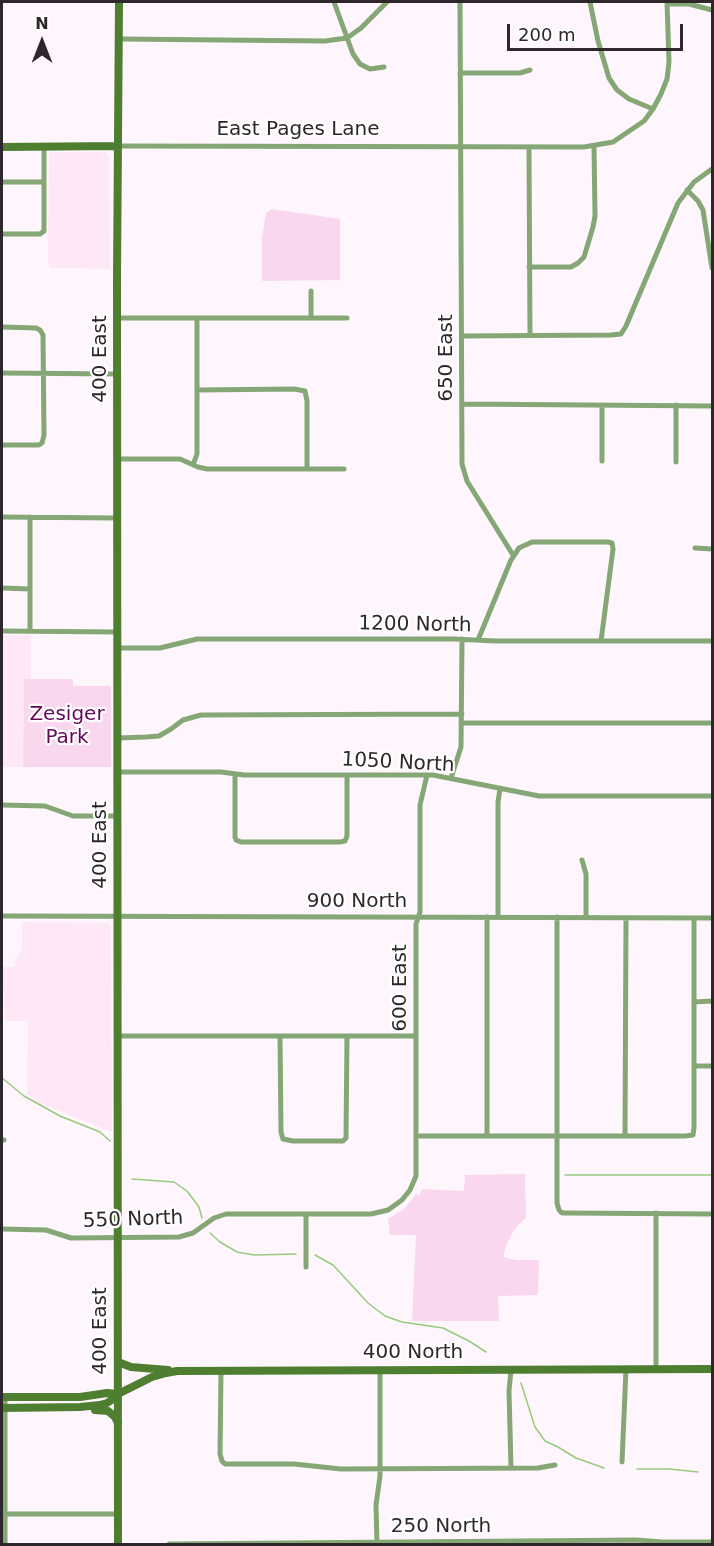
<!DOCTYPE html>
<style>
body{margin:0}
#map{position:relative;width:714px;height:1546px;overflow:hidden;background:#fef6fc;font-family:"DejaVu Sans",sans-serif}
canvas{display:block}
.frame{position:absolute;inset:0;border:3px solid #2d262b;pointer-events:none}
.north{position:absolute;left:12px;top:12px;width:60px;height:60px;-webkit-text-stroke:4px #fff;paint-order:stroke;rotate:0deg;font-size:16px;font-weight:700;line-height:24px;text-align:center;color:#2d262b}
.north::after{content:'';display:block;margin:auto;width:21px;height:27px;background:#2d262b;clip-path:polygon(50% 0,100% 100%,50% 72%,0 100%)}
.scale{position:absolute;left:507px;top:24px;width:176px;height:27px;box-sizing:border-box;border:3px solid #2d262b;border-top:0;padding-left:8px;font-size:18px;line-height:21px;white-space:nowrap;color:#2d262b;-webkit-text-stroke:4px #fff;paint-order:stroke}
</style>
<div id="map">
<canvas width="714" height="1546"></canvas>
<div class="frame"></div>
<div class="north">N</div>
<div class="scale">200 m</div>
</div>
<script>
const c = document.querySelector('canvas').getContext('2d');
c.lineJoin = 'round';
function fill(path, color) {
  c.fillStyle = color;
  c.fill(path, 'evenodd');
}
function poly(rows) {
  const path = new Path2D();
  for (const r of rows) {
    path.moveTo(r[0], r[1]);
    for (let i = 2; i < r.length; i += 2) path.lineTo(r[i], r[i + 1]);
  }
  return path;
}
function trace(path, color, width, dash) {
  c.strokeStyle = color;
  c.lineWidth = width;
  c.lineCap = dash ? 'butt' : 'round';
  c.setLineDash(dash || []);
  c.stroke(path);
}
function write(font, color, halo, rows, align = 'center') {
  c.font = font + ' "DejaVu Sans",sans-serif';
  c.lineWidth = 4.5;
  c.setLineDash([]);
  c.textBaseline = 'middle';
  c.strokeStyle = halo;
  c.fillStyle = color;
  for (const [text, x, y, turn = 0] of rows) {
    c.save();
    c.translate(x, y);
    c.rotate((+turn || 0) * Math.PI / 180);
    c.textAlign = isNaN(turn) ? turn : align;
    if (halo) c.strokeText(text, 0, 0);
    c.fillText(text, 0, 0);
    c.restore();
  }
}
const built = poly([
 [49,152,106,152,109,159,110,269,50,268,48,263],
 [2,635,31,635,31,679,24,679,23,767,2,767],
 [22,922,105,923,108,923,111,927,112,1132,39,1103,27,1094,28,1021,5,1021,2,967,14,967,16,959,22,951]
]);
const green = poly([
 [271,209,340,219,340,280,262,281,262,238,266,213],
 [24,679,73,679,73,686,111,686,111,767,23,767],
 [525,1174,526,1218,517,1226,511,1235,506,1246,503,1257,516,1260,539,1260,538,1295,498,1296,499,1321,412,1321,416,1235,390,1235,388,1219,404,1209,416,1194,420,1195,421,1189,464,1191,465,1175]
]);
const stream = poly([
 [2,1078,24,1096,60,1116,100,1132,110,1141],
 [565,1175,712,1175],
 [132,1179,174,1182,187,1191,199,1207,202,1218],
 [210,1233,220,1242,237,1252,254,1255,296,1254],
 [315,1255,333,1265,368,1303,385,1316,402,1322,443,1328,469,1341,486,1352],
 [521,1383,535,1427,545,1441,558,1447,576,1458,604,1468],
 [637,1469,669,1469,698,1472]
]);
const street = poly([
 [334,2,353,54,360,64,370,69,384,67],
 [460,2,462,464,467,481,513,555],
 [590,2,598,41,609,78,617,90,629,99,653,109],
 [667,4,689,4,712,10],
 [119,39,325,41,347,38,361,28,387,2],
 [460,73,520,73,530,70],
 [118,146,584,147,613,142,644,121,653,109,661,94,667,79,669,62,667,2],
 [529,147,530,336],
 [2,182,44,182],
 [687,190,698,201,703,210,712,268],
 [2,234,40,234,44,231,44,147],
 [529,267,571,267,578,263,584,257,593,227,595,216,594,146],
 [311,291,311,318],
 [117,318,347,318],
 [2,327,36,328,40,330,43,335,44,435,42,443,39,445,2,445],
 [462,336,611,335,621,334,626,326,678,203,694,182,712,169],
 [2,373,117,374],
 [197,390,294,389,305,391,307,401,307,469],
 [462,404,712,406],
 [117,459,180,459,198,467,207,469,344,469],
 [602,461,602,405],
 [676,462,676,405],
 [193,465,197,454,197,318],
 [2,517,117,518],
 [30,517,30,631],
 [695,548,712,549],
 [2,588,30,589],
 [2,631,118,632],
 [478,640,511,560,519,548,532,542,608,542,612,543,613,549,601,641],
 [118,648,160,648,197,639,454,639,495,641,712,641],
 [461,723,712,723],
 [118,738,146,737,159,736,171,729,183,720,201,715,462,714],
 [118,772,221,772,244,775,433,775,539,796,712,796],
 [235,774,235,837,236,840,241,842,340,842,345,841,347,836,347,775],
 [451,778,461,747,462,639],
 [2,805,45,806,73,816,118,816],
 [582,860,586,874,586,917],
 [2,916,712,918],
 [487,917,487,1136],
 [498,917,498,802,500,789],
 [557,917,557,1203,559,1210,562,1213,566,1213,710,1214],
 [694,1002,712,1001],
 [118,1036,416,1036],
 [280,1036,281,1132,283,1139,293,1141,343,1141,346,1138,347,1036],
 [694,1066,712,1066],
 [416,1136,685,1136,693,1135,694,1128,694,918],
 [625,1136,626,918],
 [2,1140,4,1140],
 [656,1213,656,1369],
 [2,1229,46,1230,71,1238,179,1237,193,1233,214,1218,226,1214,371,1214,388,1210,402,1200,410,1190,416,1176,416,924,420,912,420,805,427,775],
 [306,1267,306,1214],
 [221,1371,220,1454,222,1461,225,1464,294,1464,341,1469,538,1468,555,1465],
 [622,1462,626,1369],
 [511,1468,509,1391,511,1370],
 [3,1514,118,1514],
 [5,1544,5,1397],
 [169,1544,636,1540,663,1542,712,1542],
 [377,1544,376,1505,380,1476,380,1370]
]);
const secondary = poly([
 [2,147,118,146],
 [118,1362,131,1367,168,1370],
 [2,1397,80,1397,107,1393,118,1394],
 [2,1408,80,1407,100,1405,107,1403,113,1399,118,1394,152,1377,166,1373,177,1371,712,1369],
 [95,1410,108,1411,115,1417,118,1423],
 [118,1544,117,277,119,2]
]);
const streetNames = [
 ["East Pages Lane",298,130],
 ["650 East",447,358,-90],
 ["400 East",101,359,-90],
 ["1200 North",415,625,1],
 ["1050 North",398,763,3],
 ["400 East",101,845,-90],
 ["900 North",357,902],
 ["600 East",401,988,-90],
 ["550 North",133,1220,-2],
 ["400 East",101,1331,-90],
 ["400 North",413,1353],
 ["250 North",441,1527]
];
const parkNames = [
 ["Zesiger",67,715],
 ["Park",67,738]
];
fill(built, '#fee8f7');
fill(green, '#f8d7ef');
trace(stream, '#97ca7c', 1.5);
trace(street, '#85a775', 5);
trace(secondary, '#4e7e30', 8);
write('20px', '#2d262b', '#fff', streetNames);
write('20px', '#660758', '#fff', parkNames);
</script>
